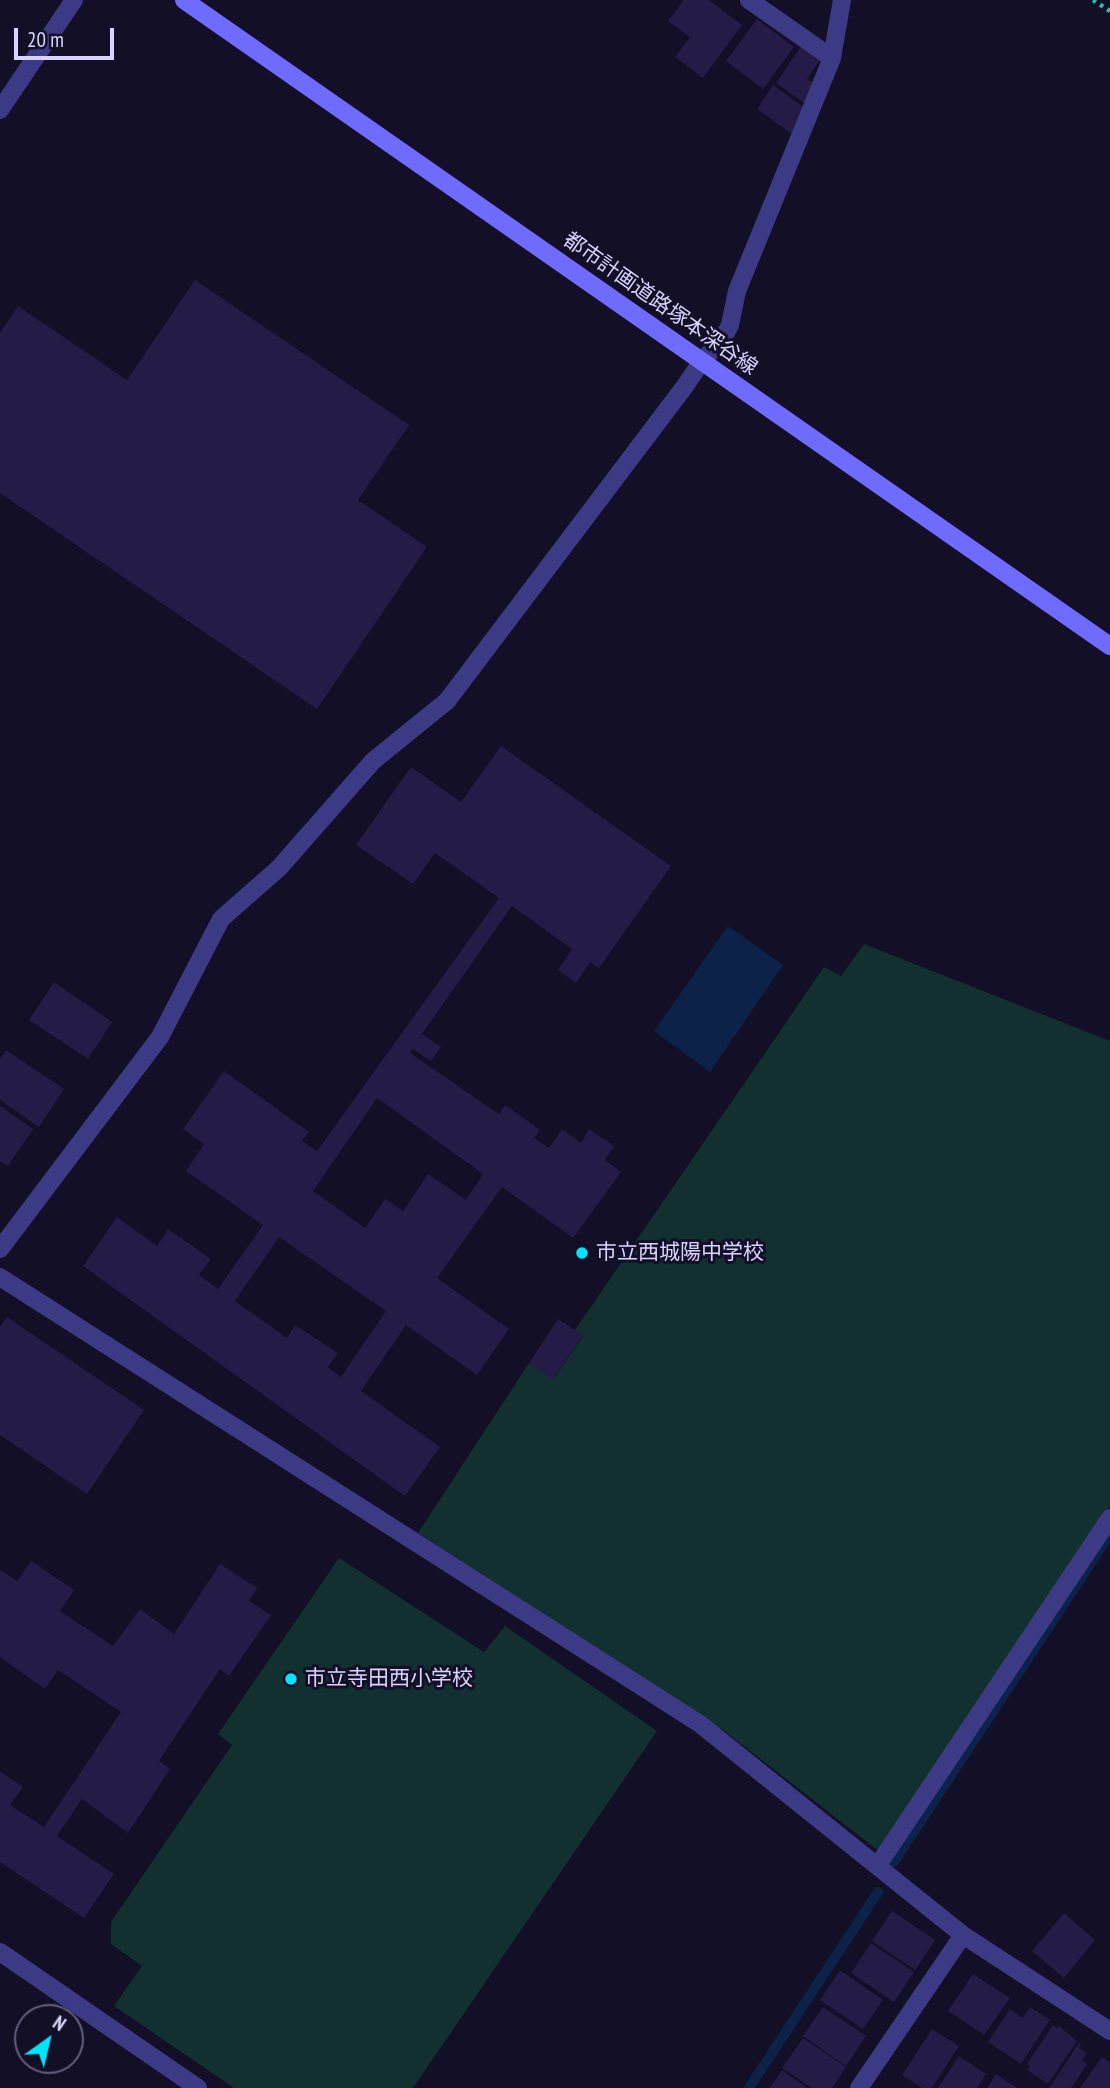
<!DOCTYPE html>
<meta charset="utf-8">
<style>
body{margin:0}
#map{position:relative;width:1110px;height:2088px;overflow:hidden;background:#130f26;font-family:"PT Sans Narrow",sans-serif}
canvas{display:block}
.north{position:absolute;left:14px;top:2004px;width:70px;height:70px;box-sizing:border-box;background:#130f26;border:2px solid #625e7d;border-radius:50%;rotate:34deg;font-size:19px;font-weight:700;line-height:28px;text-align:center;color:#d9d4ff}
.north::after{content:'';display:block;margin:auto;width:24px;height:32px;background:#00e5ff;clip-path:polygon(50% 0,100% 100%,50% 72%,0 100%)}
.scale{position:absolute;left:14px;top:28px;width:100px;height:32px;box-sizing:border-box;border:4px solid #d9d4ff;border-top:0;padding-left:9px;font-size:21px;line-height:24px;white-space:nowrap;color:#d9d4ff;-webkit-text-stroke:5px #130f26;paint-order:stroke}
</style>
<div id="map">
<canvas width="1110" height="2088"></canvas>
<div class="north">N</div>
<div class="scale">20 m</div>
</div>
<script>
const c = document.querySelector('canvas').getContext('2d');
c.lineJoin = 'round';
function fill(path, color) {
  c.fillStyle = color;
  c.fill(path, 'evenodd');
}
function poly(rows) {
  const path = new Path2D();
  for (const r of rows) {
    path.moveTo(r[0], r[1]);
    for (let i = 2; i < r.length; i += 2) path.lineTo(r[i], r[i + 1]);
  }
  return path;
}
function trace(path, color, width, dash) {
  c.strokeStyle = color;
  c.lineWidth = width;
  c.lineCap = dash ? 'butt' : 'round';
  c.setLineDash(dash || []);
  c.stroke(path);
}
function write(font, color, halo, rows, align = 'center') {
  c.font = font + ' "PT Sans Narrow","Noto Sans JP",sans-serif';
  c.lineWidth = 6;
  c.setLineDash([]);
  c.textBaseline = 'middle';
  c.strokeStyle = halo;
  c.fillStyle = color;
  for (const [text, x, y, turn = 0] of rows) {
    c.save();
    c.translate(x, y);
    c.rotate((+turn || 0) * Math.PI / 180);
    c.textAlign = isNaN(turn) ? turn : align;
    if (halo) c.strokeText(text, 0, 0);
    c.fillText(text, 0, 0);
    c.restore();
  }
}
const green = poly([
 [864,944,1110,1041,1110,1506,880,1852,723,1730,418,1533,529,1363,554,1379,583,1336,575,1330,824,967,841,976],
 [339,1558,484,1652,505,1626,657,1731,413,2088,234,2088,114,2006,142,1966,111,1944,111,1922,232,1745,218,1734]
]);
const water = poly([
 [728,926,783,965,710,1072,654,1031]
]);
const stream = poly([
 [894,1862,1110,1534],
 [749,2088,878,1892]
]);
const building = poly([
 [684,0,709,0,742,25,703,78,675,57,690,37,668,21],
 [757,19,794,47,763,89,726,61],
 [802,45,821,59,807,79,817,85,804,103,776,83],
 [773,85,809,111,792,134,757,109],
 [195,280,409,425,358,500,427,547,317,709,0,493,0,333,18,306,127,380],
 [501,746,671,866,599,968,590,962,576,983,558,970,572,949,512,906,422,1034,441,1047,431,1061,413,1049,410,1053,499,1114,505,1105,540,1130,534,1138,549,1148,562,1129,581,1143,589,1129,614,1146,605,1160,621,1172,573,1238,502,1187,437,1278,509,1329,477,1375,406,1325,361,1391,440,1447,405,1496,83,1266,117,1217,157,1246,168,1229,211,1259,199,1275,218,1289,263,1225,186,1171,204,1144,183,1129,224,1071,309,1132,302,1141,317,1151,499,898,435,853,413,884,356,845,411,767,461,802],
 [377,1098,483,1174,466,1200,428,1174,403,1211,385,1199,365,1228,313,1191],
 [279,1237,386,1311,341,1377,328,1367,338,1353,295,1325,287,1338,235,1301],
 [54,982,112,1022,88,1059,29,1020],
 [6,1050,64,1089,39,1127,0,1100,0,1059],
 [0,1106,33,1129,8,1166,0,1161],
 [7,1317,144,1410,87,1494,0,1435,0,1327],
 [558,1319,583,1335,553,1380,529,1363],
 [31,1561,74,1590,60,1611,113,1646,140,1609,174,1634,220,1564,257,1588,249,1601,271,1615,229,1676,220,1669,159,1761,170,1769,128,1833,82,1799,57,1836,114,1874,84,1918,0,1862,0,1771,23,1787,10,1805,44,1827,121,1712,58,1670,45,1689,0,1657,0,1570,17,1581],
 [892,1911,935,1940,915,1970,872,1941],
 [1064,1913,1095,1940,1064,1978,1032,1951],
 [871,1943,914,1972,894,2002,851,1973],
 [840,1970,883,2000,863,2029,820,2000],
 [973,1974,1010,1998,984,2035,948,2011],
 [823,2007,866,2036,846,2066,803,2036],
 [1030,2007,1050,2020,1021,2064,988,2042,1010,2009,1023,2018],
 [1053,2025,1057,2028,1059,2026,1077,2041,1048,2084,1027,2070,1030,2066,1027,2064],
 [932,2029,959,2046,932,2088,922,2088,902,2075],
 [803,2038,846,2067,832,2088,812,2088,782,2068],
 [1079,2043,1081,2045,1079,2048,1087,2053,1082,2060,1087,2064,1071,2088,1049,2088],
 [959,2056,986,2074,977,2088,938,2088],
 [1102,2057,1110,2062,1110,2088,1080,2088],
 [782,2070,807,2088,770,2088],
 [996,2074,1017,2088,987,2088]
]);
const path = poly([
 [1093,0,1110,11]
]);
const lane = poly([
 [878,1865,1110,1518]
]);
const street = poly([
 [749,0,832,58],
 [0,110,74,0],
 [0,1249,160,1037,221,919,279,868,373,761,447,701,685,386,702,361,722,340,730,325,737,291,832,58,842,0],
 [0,1277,700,1724,963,1935,1110,2031],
 [0,1952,198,2088],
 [859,2088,963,1935]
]);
const secondary = poly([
 [184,0,1110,646]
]);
const markers = [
 [582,1253,7,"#00e5ff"],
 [291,1679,7,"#00e5ff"]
];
const streetNames = [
 ["都市計画道路塚本深谷線",660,304,35]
];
const poiNames = [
 ["市立西城陽中学校",596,1253],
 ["市立寺田西小学校",305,1679]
];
fill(green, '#12302f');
fill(water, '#0c2248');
trace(stream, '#0c2248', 10);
fill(building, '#241b47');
trace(path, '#2fb8b0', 4.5, [3.5, 5]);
trace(lane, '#3d3a85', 18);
trace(street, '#3d3a85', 18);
trace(secondary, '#6f6bff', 18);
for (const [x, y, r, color] of markers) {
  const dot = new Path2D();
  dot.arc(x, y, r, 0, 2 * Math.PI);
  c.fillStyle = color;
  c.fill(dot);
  trace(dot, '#130f26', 2.5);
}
write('21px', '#d9d4ff', '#130f26', streetNames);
write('21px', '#d9d4ff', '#130f26', poiNames, 'left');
</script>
